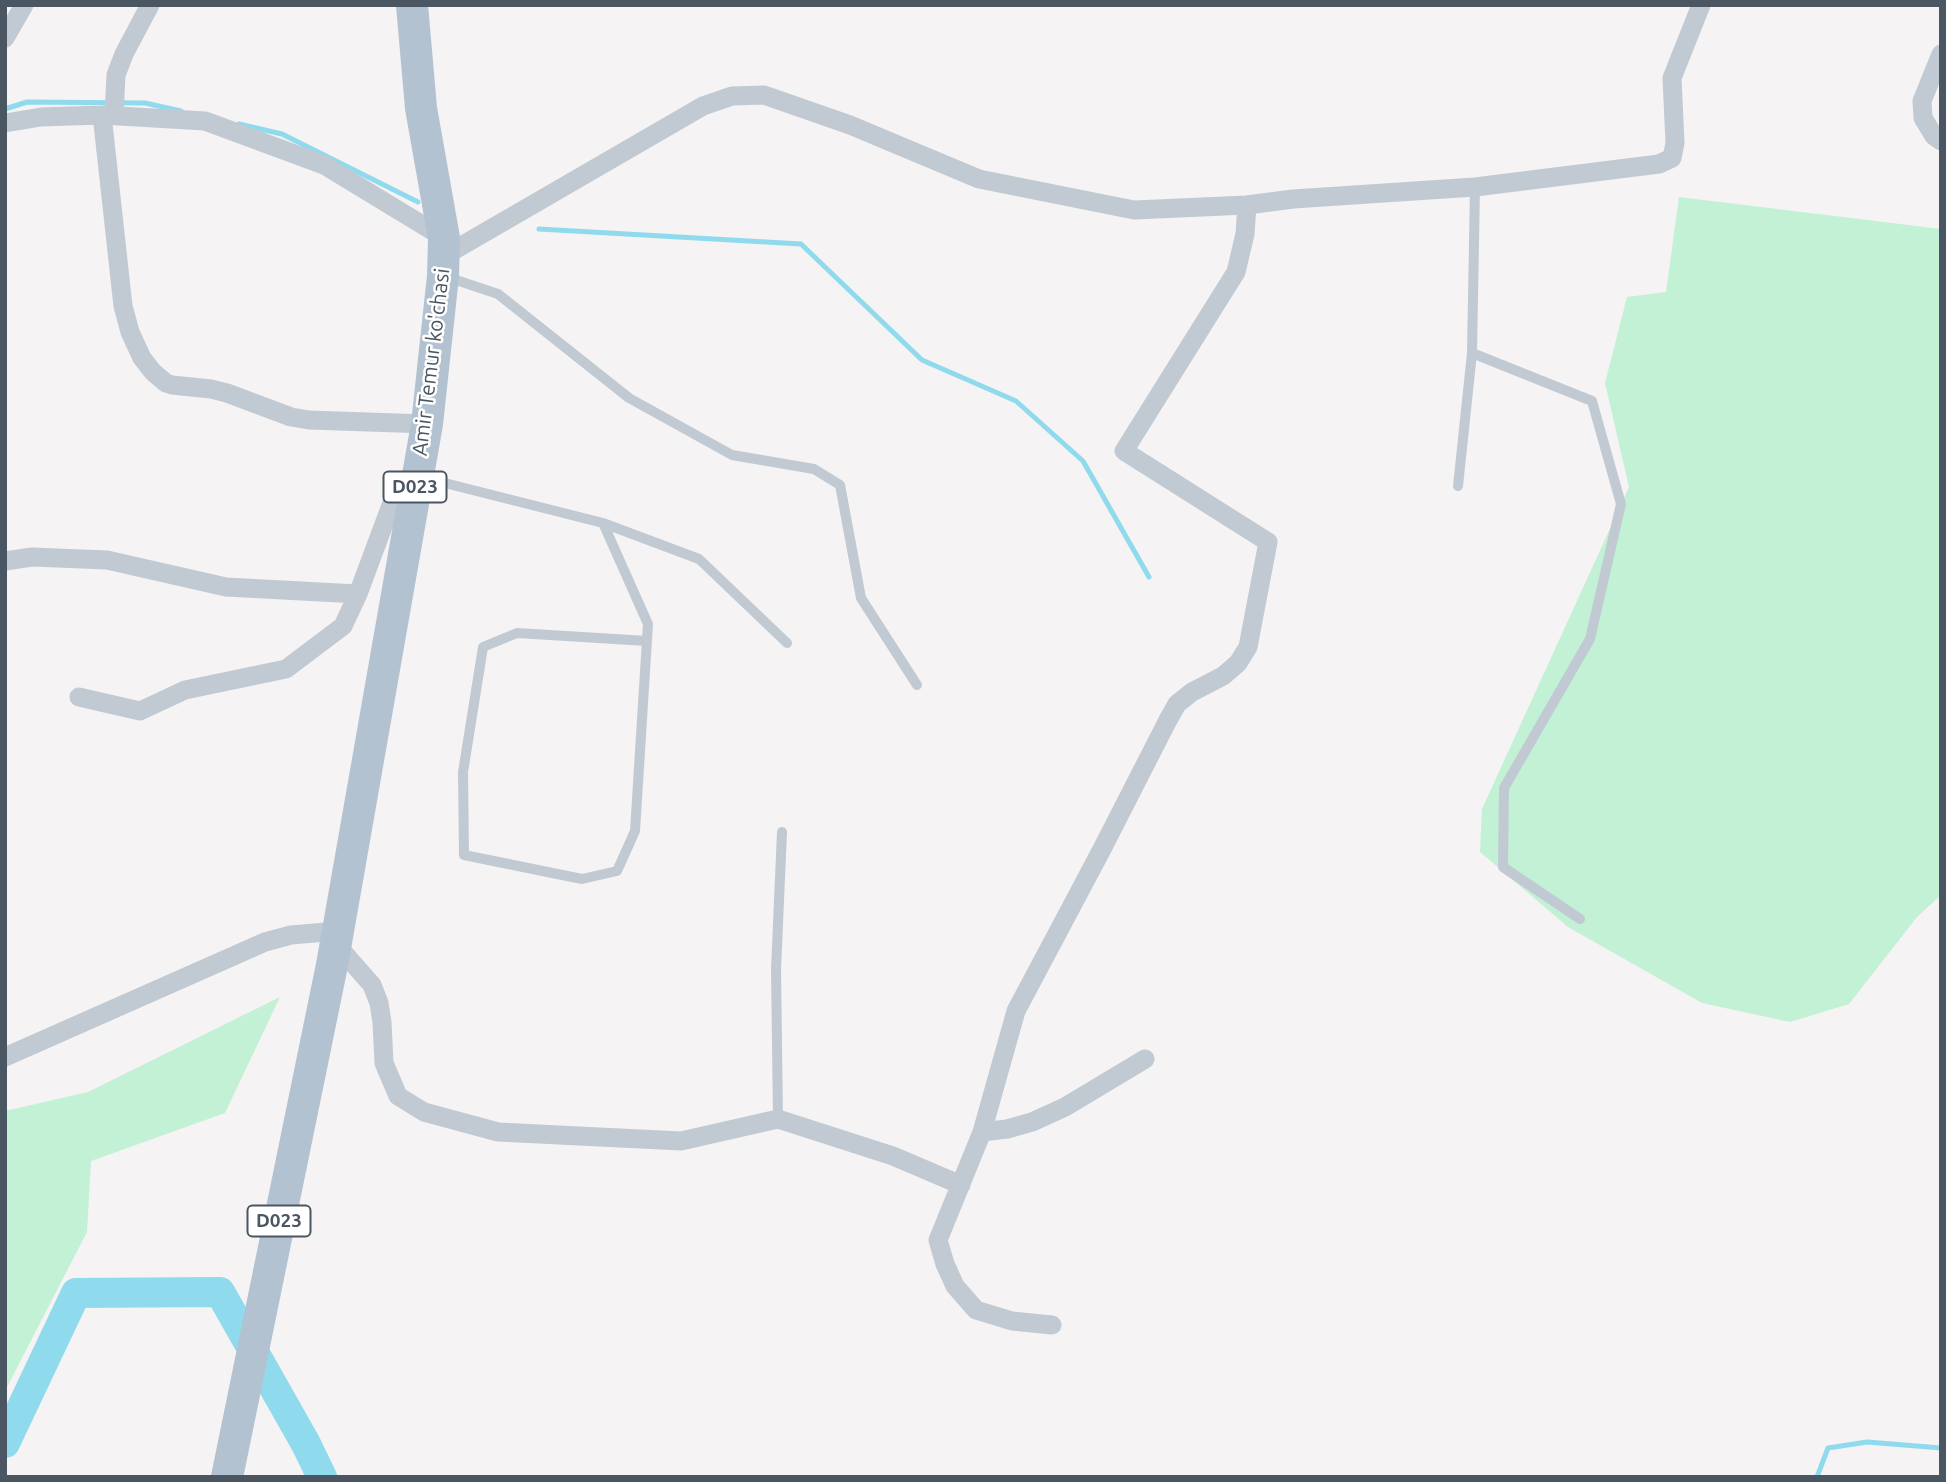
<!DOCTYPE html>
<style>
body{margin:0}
#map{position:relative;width:1946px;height:1482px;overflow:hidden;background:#f5f3f3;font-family:Ubuntu,sans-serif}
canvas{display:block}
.frame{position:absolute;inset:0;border:7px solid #4a5661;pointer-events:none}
</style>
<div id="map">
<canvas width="1946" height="1482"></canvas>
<div class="frame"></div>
</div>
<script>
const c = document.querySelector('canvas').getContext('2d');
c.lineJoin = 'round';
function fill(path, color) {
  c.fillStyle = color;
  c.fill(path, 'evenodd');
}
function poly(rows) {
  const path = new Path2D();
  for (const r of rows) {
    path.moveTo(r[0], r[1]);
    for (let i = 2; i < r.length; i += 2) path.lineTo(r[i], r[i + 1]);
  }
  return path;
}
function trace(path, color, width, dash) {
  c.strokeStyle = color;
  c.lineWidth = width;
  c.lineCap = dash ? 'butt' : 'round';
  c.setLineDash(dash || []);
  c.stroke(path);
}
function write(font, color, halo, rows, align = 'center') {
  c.font = font + ' Ubuntu,sans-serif';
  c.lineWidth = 5;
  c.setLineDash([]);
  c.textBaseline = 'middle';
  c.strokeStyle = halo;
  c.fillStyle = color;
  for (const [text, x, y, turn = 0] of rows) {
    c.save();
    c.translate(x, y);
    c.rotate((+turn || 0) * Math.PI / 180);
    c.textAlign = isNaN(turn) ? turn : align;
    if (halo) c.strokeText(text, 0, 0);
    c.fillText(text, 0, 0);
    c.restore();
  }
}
const green = poly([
 [1679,197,1941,229,1941,895,1917,917,1849,1004,1790,1022,1702,1003,1568,927,1480,852,1482,809,1629,487,1605,383,1627,297,1666,292],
 [280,997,225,1113,91,1161,87,1232,5,1391,5,1111,88,1092]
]);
const stream = poly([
 [5,109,27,102,145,103,181,111],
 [239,124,282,134,418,202],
 [539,229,801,244,922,360,1016,401,1083,461,1149,577],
 [1817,1477,1828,1448,1867,1442,1941,1448]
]);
const river = poly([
 [5,1443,76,1293,220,1292,306,1444,322,1477]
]);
const lane = poly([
 [447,277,498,294,629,398,732,455,814,469,840,485,861,598,917,685],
 [1472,353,1592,401,1621,504,1590,639,1504,788,1503,867,1580,919],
 [421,477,603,523,699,559,787,643],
 [1458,486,1472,353,1475,187],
 [603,523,648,624,635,831,617,871,582,879,464,855,463,772,483,647,517,633,647,641],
 [778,1119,776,969,782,832]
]);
const street = poly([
 [5,38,24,5],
 [1941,54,1922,101,1923,118,1934,136,1941,141],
 [102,115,123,306,130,332,142,358,153,372,166,383,172,385,211,389,227,393,291,417,309,420,427,424],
 [114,115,116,75,124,54,150,5],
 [5,123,41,117,102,115,205,121,324,165,444,238],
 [444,256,703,106,732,96,764,95,850,125,979,179,1134,210,1247,205,1293,199,1475,187,1659,164,1672,158,1675,143,1672,78,1701,5],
 [5,561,32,557,107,560,226,587,358,594],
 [79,697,140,711,185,690,286,669,343,626,358,594,400,481,417,476],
 [336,944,372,985,379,1003,382,1022,384,1063,398,1096,424,1112,498,1132,681,1141,778,1119,893,1156,961,1185],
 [5,1057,265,942,291,935,338,931],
 [982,1132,1007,1129,1032,1122,1065,1107,1145,1059],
 [1052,1325,1012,1321,976,1310,955,1286,945,1264,938,1240,982,1132,1016,1011,1101,851,1168,720,1177,704,1192,692,1223,676,1238,663,1248,647,1268,542,1124,451,1236,272,1245,234,1247,205]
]);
const primary = poly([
 [227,1477,332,965,427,424,443,276,444,238,421,108,412,5]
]);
const shields = [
 [415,487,63],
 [279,1221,63]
];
const shieldNames = [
 ["D023",415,487],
 ["D023",279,1221]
];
const streetNames = [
 ["Amir Temur ko'chasi",431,362,-83]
];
fill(green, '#c3f1d5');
trace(stream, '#90daee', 5);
trace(river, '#90daee', 30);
trace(lane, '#c1cad2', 10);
trace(street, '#c1cad2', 19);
trace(primary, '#b3c2d1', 32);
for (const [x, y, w] of shields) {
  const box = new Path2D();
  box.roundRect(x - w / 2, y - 15.5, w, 31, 5);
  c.fillStyle = '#fff';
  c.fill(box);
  trace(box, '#4a5661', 2);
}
write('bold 19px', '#4a5661', null, shieldNames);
write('21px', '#4a5661', '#fff', streetNames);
</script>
